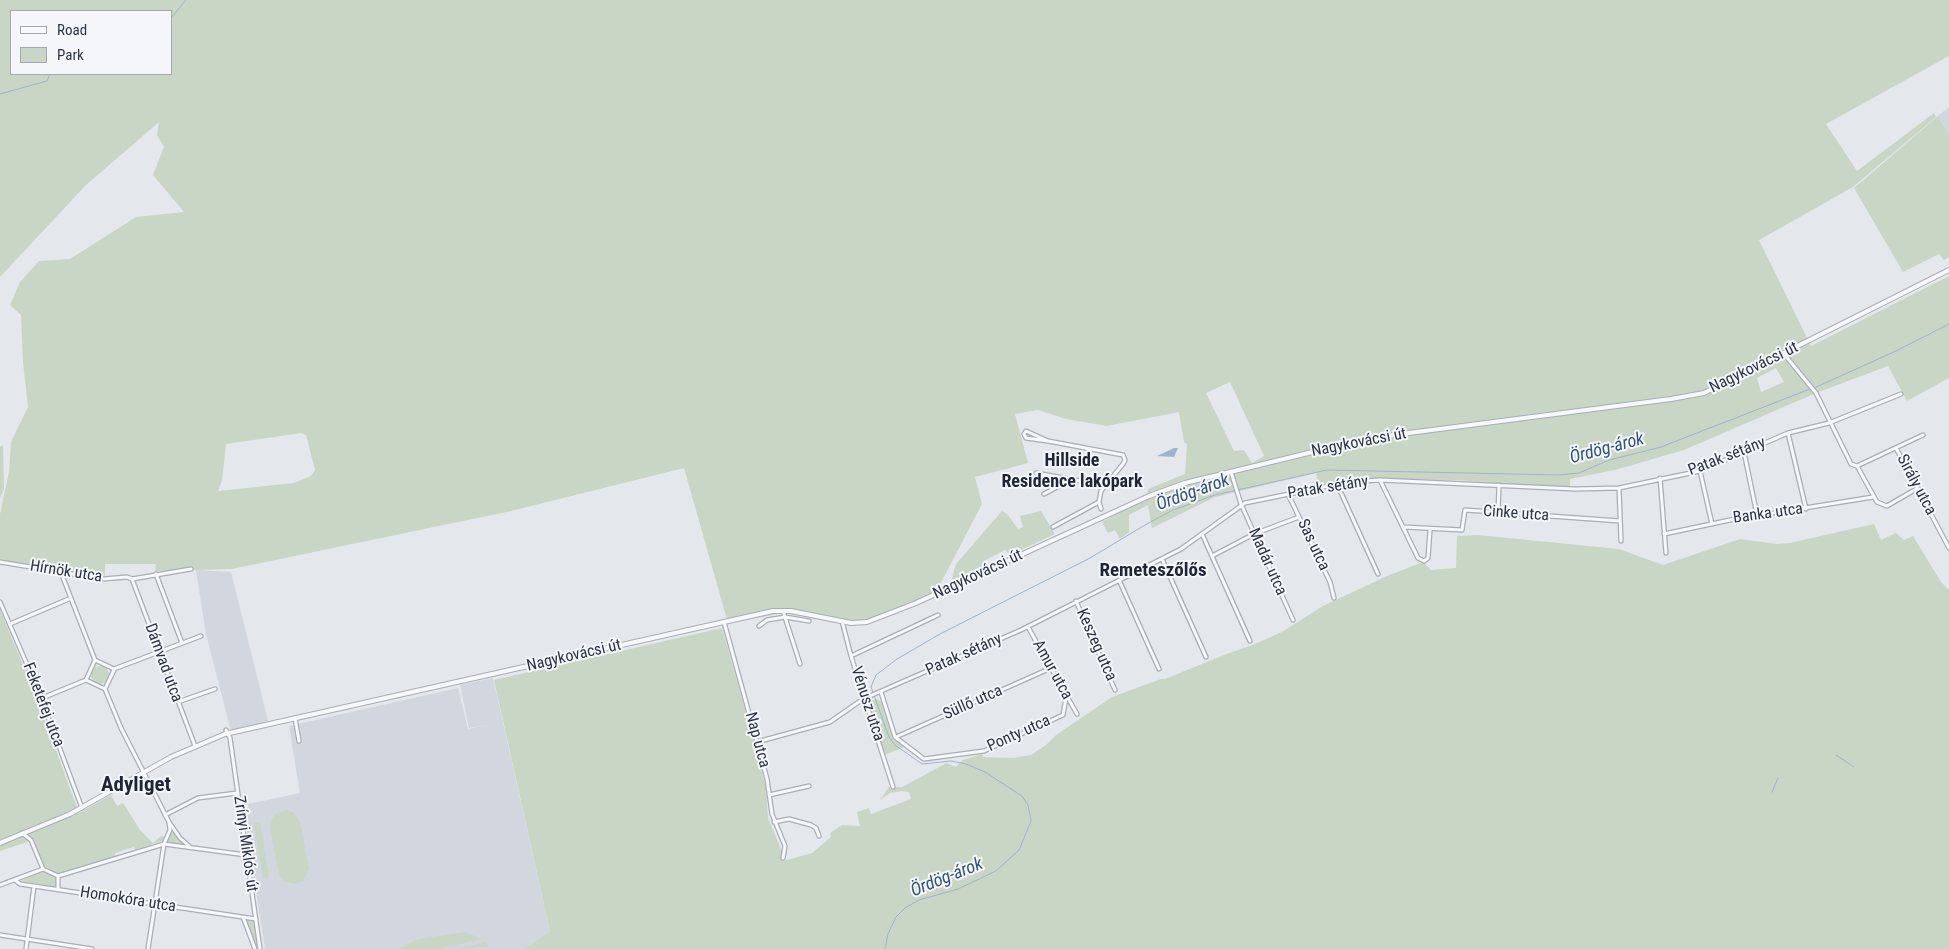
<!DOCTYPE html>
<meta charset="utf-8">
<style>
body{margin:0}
#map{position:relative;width:1949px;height:949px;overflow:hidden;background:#e4e7ec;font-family:"Roboto Condensed",sans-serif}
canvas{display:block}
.legend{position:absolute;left:10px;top:10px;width:162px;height:65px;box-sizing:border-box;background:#f4f6f9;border:1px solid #a4a8b1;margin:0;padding:6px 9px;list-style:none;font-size:15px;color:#2b3445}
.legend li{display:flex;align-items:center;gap:10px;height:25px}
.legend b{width:25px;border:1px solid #a4a8b1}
</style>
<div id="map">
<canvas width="1949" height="949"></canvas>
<ul class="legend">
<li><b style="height:6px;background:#f7f8fa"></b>Road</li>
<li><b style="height:14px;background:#c9d6c5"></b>Park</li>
</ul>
</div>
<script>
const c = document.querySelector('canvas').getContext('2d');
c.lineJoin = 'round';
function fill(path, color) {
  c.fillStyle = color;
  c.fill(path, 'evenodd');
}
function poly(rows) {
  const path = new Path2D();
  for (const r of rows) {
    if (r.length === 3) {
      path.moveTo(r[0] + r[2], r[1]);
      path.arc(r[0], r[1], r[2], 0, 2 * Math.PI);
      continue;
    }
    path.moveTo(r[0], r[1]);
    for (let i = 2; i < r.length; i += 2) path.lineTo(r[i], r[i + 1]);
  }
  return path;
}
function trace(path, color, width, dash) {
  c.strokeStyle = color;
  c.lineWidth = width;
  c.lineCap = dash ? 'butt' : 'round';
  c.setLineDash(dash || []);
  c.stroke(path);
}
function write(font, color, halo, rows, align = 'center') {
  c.font = font + ' "Roboto Condensed",sans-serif';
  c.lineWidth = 4;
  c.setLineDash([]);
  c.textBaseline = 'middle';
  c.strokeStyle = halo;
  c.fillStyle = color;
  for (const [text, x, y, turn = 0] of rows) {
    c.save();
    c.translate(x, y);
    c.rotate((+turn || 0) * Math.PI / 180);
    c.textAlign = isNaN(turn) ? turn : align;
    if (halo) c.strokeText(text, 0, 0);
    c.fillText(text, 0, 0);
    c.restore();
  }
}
const built = poly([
 [1949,107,1949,135,1938,116],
 [196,570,231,572,268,721,231,731,206,634],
 [493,678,550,931,523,949,265,949,244,815,249,814,248,804,300,793,289,726,458,688,468,729,487,725,469,728,460,685]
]);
const green = poly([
 [0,0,1949,0,1949,56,1826,124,1857,171,1934,113,1936,117,1853,187,1759,240,1811,346,1949,276,1949,378,1907,401,1888,366,1816,393,1684,450,1615,470,1570,479,1570,486,1565,488,1457,480,1344,479,1319,487,1316,473,1215,497,1152,528,1148,505,1129,515,1129,532,1120,539,1115,530,1108,533,1102,522,1147,498,1148,489,1185,474,1187,444,1184,442,1179,412,1107,426,1066,419,1038,410,1015,414,1028,463,975,477,982,504,934,596,873,622,859,625,843,624,783,613,728,623,684,468,511,511,232,569,155,571,156,564,105,564,105,576,83,570,60,570,0,562,0,514,9,472,11,442,28,407,23,362,21,315,10,305,20,282,39,261,70,259,136,217,184,212,153,175,164,147,157,135,159,122,86,185,0,277],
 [11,11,171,11,171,74,11,74],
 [1776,368,1784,382,1761,392,1757,378],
 [1230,382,1264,456,1252,463,1244,450,1234,451,1206,393],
 [301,433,306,435,315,470,311,476,294,483,218,491,222,480,226,444],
 [1938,116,1949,135,1949,257,1944,260,1939,254,1903,272,1854,188],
 [3,445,4,489,0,498,0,447],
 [1002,511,1007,514,1018,529,1023,527,1020,516,1041,511,1055,534,1010,555,1005,550,984,561,988,567,957,584,952,578,956,564],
 [1874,524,1881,540,1896,533,1904,540,1913,536,1941,582,1949,590,1949,949,523,949,550,931,494,680,722,628,754,741,766,789,768,818,783,854,783,861,812,853,831,837,830,833,842,825,860,826,857,812,869,808,871,814,911,799,909,792,902,791,890,793,879,801,889,787,902,787,943,765,946,763,956,767,963,760,982,754,983,757,1014,758,1031,755,1046,745,1056,735,1112,697,1161,679,1165,679,1224,655,1255,644,1282,632,1323,606,1387,576,1423,562,1431,570,1456,568,1457,536,1478,535,1619,549,1663,565,1740,539,1777,544,1790,543],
 [0,610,36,696,79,813,111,795,117,806,123,803,140,830,153,843,161,836,165,837,164,840,135,850,134,847,115,853,115,857,59,874,44,866,34,840,0,851],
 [100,675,9],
 [876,699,881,701,893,739,904,747,885,755,869,701],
 [287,810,294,813,300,822,309,869,303,881,294,884,284,881,279,874,270,828,271,821,275,814],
 [260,822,269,877,263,878,254,823],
 [172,830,183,843,183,844,167,843],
 [44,870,56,876,56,887,21,881],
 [247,920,255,921,259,945,255,945],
 [466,932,481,939,439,949,398,949,419,939],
 [486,942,488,947,455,949]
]);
const water = poly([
 [1174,448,1178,448,1174,457,1157,456]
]);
const stream = poly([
 [171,18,186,0],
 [0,94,47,81,50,74],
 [1814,388,1896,351,1949,324],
 [1836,755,1854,767],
 [1772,792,1778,778],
 [885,949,888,934,896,917,905,908,919,900,958,889,996,871,1019,850,1031,821,1028,805,1022,796,985,772,966,764,951,761,922,764,895,745,889,737,871,687,876,675,897,659,940,634,1090,558,1145,525,1173,510,1215,495,1327,470,1559,475,1579,473,1609,460,1661,447,1810,389]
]);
const minor = poly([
 [1784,354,1816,393,1851,464,1857,466,1877,502,1887,506,1918,488],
 [1788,433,1806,509],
 [1048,441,1026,438,1024,434,1026,431,1048,441,1123,455,1125,460,1123,464,1101,491,1099,502,1101,509],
 [1896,448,1949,548],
 [1744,452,1757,515],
 [1857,466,1923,435],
 [1700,471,1712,524],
 [1231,472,1241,504,1293,620],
 [1036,473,1081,481,1097,479,1105,483],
 [1660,478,1666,553],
 [1380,480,1418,558,1424,561,1428,558,1430,530],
 [1337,484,1378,574],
 [1619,488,1621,541],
 [1044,494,1072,479],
 [1288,494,1330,582,1334,598],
 [1498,512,1499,485],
 [1053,527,1099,502],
 [1404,527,1462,530,1465,510,1620,521],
 [1202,534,1250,641],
 [1664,534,1730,520,1873,497],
 [1212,556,1254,534,1299,517],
 [1162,559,1206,657],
 [0,562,103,579,127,577,132,579,191,569],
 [60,570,95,660],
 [156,574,182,643],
 [132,579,195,746],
 [1119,580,1159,669],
 [1076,601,1115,690],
 [0,602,38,690,82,808],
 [783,611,800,664],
 [842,621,851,656,893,787],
 [724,622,767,779,772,814,785,846,783,858],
 [10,624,71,598],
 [759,626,767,620,785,617,809,621],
 [1028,627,1077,714],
 [851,656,938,615],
 [95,660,86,680,105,689],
 [95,660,114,669],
 [114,669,201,636],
 [105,689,121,728,169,822,170,830,164,844,148,949],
 [105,689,114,670],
 [881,692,895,737,924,759,984,751,1063,715,1066,698],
 [42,698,86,680],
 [178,702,215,689],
 [295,718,299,741],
 [226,730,230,738,260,949],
 [896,737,1051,668],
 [757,742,830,722,863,699,1021,630,1181,549,1245,503,1348,482,1380,480,1575,489,1619,488,1700,471,1788,433,1829,423,1901,394],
 [769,795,809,786],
 [165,815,198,798,237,793],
 [169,822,180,838,189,846],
 [774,822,789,819,811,825,816,828,819,836],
 [22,833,31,840,43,869],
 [15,880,20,884,256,919],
 [0,885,43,869,58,876,164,844,246,855],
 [58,889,58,876],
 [243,917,255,949],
 [0,935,92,949],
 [26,949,34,886]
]);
const tertiary = poly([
 [0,843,70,814,171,757,225,734,773,611,791,611,851,623,867,622,916,603,1149,496,1185,483,1370,438,1671,399,1704,393,1949,270]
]);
const streetNames = [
 ["Nagykovácsi út",1754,368,-26],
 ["Nagykovácsi út",1359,443,-11],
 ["Patak sétány",1727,457,-21],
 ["Sirály utca",1916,485,62],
 ["Patak sétány",1328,488,-9],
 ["Cinke utca",1516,514,4],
 ["Banka utca",1768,514,-8],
 ["Sas utca",1313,545,65],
 ["Madár utca",1267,562,66],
 ["Hírnök utca",66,572,9],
 ["Nagykovácsi út",978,575,-25],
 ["Keszeg utca",1096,645,66],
 ["Patak sétány",964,655,-24],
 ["Nagykovácsi út",574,656,-13],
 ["Dámvad utca",163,663,70],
 ["Amur utca",1052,670,61],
 ["Süllő utca",973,703,-24],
 ["Vénusz utca",867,704,72],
 ["Feketefej utca",43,705,69],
 ["Ponty utca",1019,734,-24],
 ["Nap utca",757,740,75],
 ["Zrínyi Miklós út",245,844,82],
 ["Homokóra utca",128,900,9]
];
const waterNames = [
 ["Ördög-árok",1607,449,-15],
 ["Ördög-árok",1193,493,-20],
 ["Ördög-árok",947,878,-22]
];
const neighbourhoodNames = [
 ["Hillside",1072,461],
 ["Residence lakópark",1072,482]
];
const quarterNames = [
 ["Remeteszőlős",1153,571]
];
const districtNames = [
 ["Adyliget",136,786]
];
fill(built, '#d2d6de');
fill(green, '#c9d6c5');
fill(water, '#9fb4cc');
trace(stream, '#9fb4cc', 1);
trace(minor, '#a9aeb7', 5.5);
trace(tertiary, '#a9aeb7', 6);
trace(minor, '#f7f8fa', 3);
trace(tertiary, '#f7f8fa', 4);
write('16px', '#2b3445', '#f4f6f9', streetNames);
write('italic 18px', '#34527a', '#f4f6f9', waterNames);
write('bold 18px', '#1d2536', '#f4f6f9', neighbourhoodNames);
write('bold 19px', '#1d2536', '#f4f6f9', quarterNames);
write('bold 21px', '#1d2536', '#f4f6f9', districtNames);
</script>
